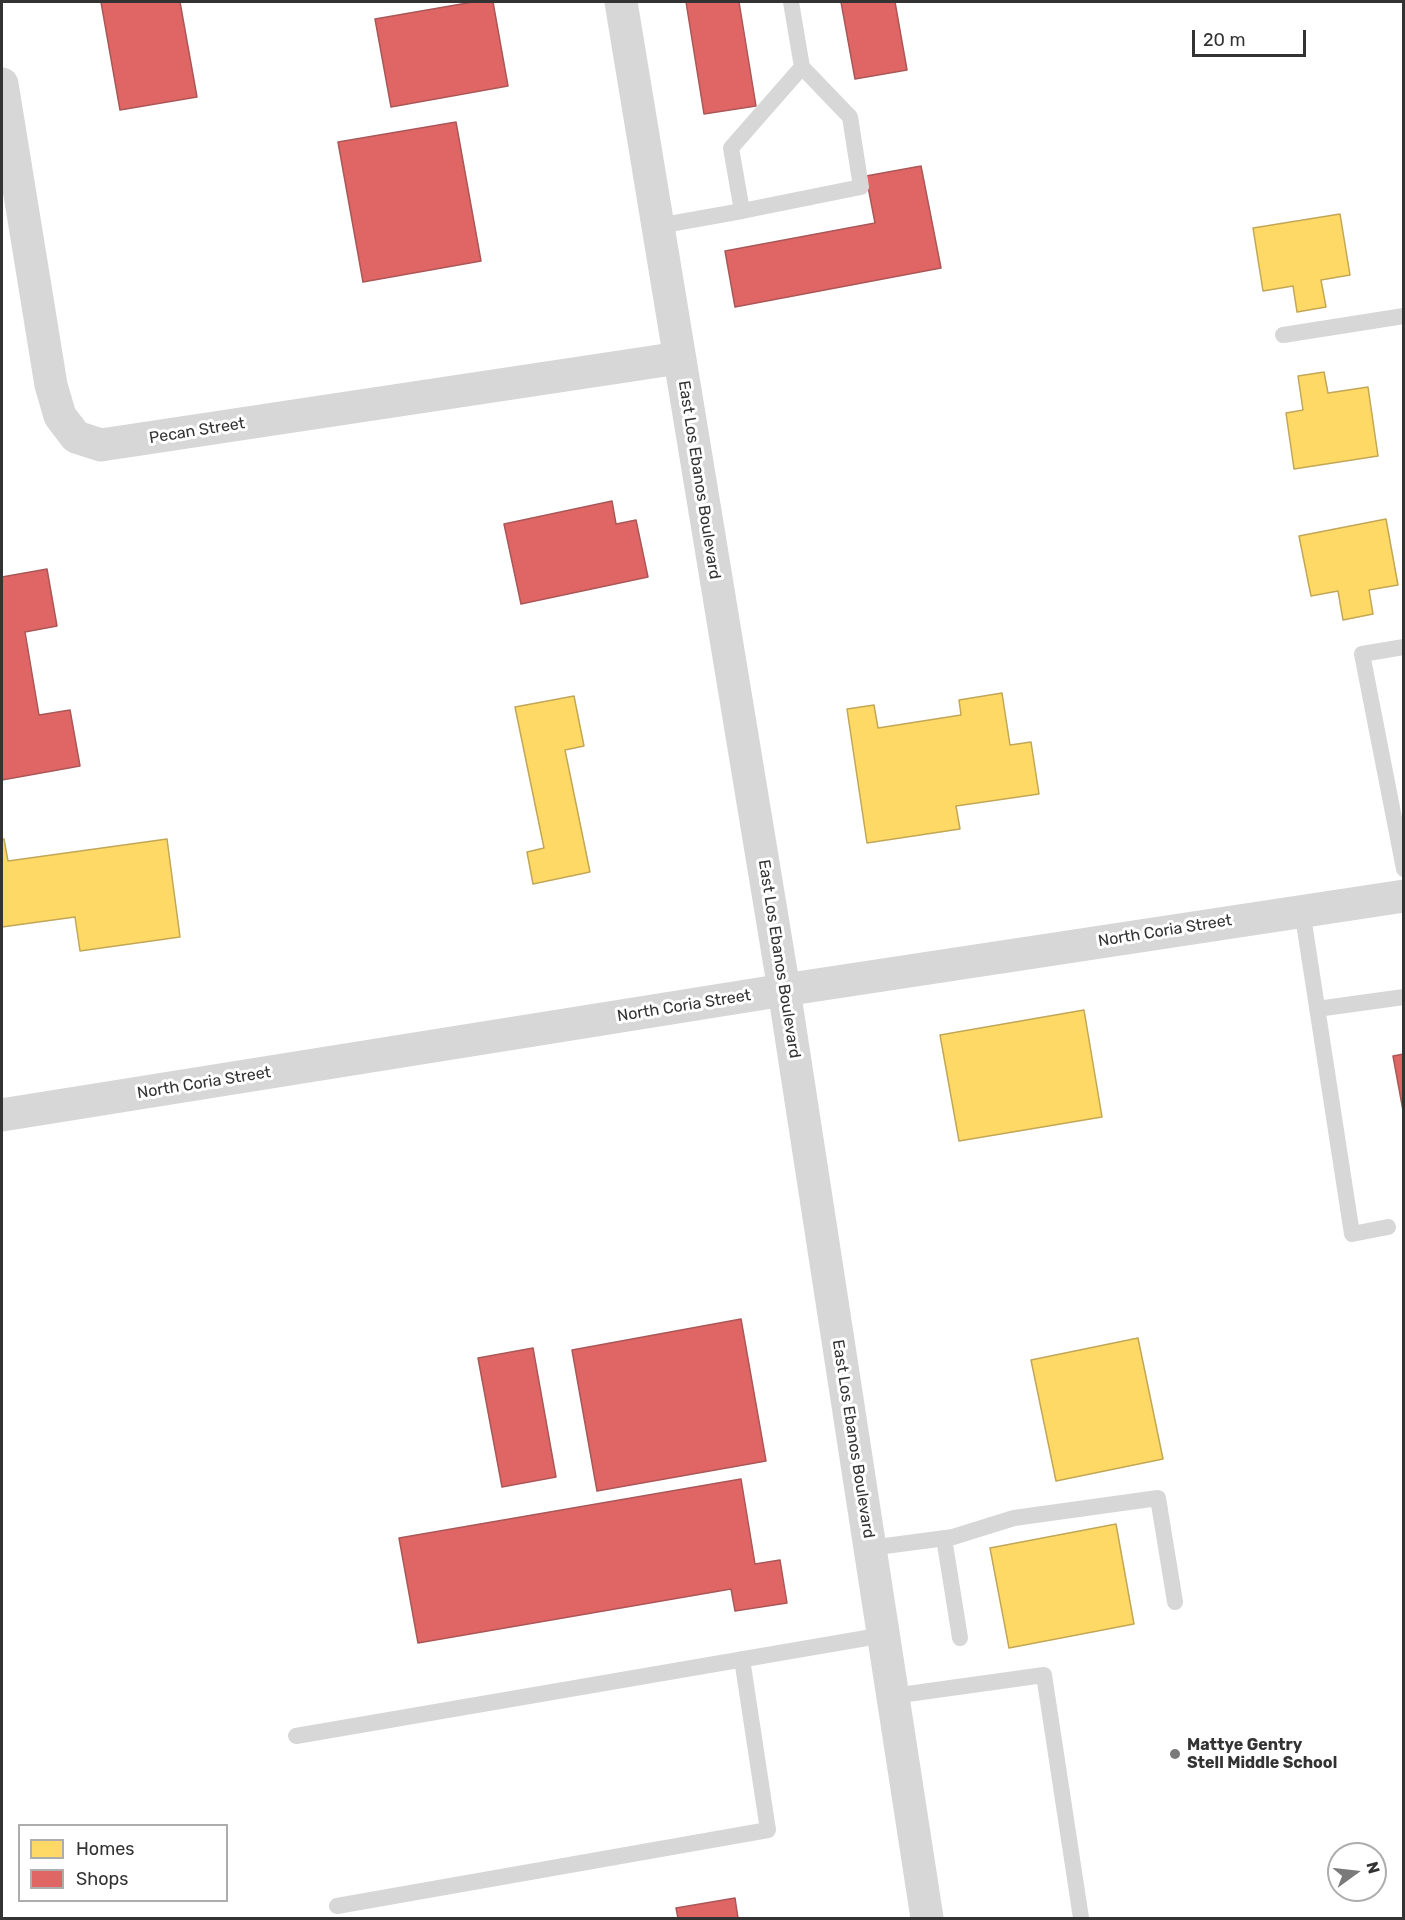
<!DOCTYPE html>
<style>
body{margin:0}
#map{position:relative;width:1405px;height:1920px;overflow:hidden;background:#fff;font-family:Rubik,sans-serif}
canvas{display:block}
.frame{position:absolute;inset:0;border:3px solid #333;pointer-events:none}
.legend{position:absolute;left:18px;top:1824px;width:210px;height:78px;box-sizing:border-box;background:#fff;border:2px solid #adadad;margin:0;padding:8px 10px;list-style:none;font-size:18px;color:#333}
.legend li{display:flex;align-items:center;gap:12px;height:30px}
.legend b{width:30px;border:2px solid #adadad}
.north{position:absolute;left:1327px;top:1842px;width:60px;height:60px;box-sizing:border-box;background:#fff;border:2px solid #adadad;border-radius:50%;rotate:75deg;font-size:16px;font-weight:700;line-height:24px;text-align:center;color:#333}
.north::after{content:'';display:block;margin:auto;width:21px;height:27px;background:#7a7a7a;clip-path:polygon(50% 0,100% 100%,50% 72%,0 100%)}
.scale{position:absolute;left:1192px;top:30px;width:114px;height:27px;box-sizing:border-box;border:3px solid #333;border-top:0;padding-left:8px;font-size:18px;line-height:21px;white-space:nowrap;color:#333;-webkit-text-stroke:4px #fff;paint-order:stroke}
</style>
<div id="map">
<canvas width="1405" height="1920"></canvas>
<div class="frame"></div>
<ul class="legend">
<li><b style="height:16px;background:#ffd966"></b>Homes</li>
<li><b style="height:16px;background:#e06666"></b>Shops</li>
</ul>
<div class="north">N</div>
<div class="scale">20 m</div>
</div>
<script>
const c = document.querySelector('canvas').getContext('2d');
c.lineJoin = 'round';
function fill(path, color) {
  c.fillStyle = color;
  c.fill(path, 'evenodd');
}
function poly(rows) {
  const path = new Path2D();
  for (const r of rows) {
    path.moveTo(r[0], r[1]);
    for (let i = 2; i < r.length; i += 2) path.lineTo(r[i], r[i + 1]);
  }
  return path;
}
function trace(path, color, width, dash) {
  c.strokeStyle = color;
  c.lineWidth = width;
  c.lineCap = dash ? 'butt' : 'round';
  c.setLineDash(dash || []);
  c.stroke(path);
}
function write(font, color, halo, rows, align = 'center') {
  c.font = font + ' Rubik,sans-serif';
  c.lineWidth = 6;
  c.setLineDash([]);
  c.textBaseline = 'middle';
  c.strokeStyle = halo;
  c.fillStyle = color;
  for (const [text, x, y, turn = 0] of rows) {
    c.save();
    c.translate(x, y);
    c.rotate((+turn || 0) * Math.PI / 180);
    c.textAlign = isNaN(turn) ? turn : align;
    if (halo) c.strokeText(text, 0, 0);
    c.fillText(text, 0, 0);
    c.restore();
  }
}
const homes = poly([
 [1340,214,1350,275,1321,280,1326,307,1297,312,1293,286,1263,291,1253,228,1340,214],
 [1324,372,1328,393,1368,387,1378,456,1294,469,1286,413,1303,410,1298,376,1324,372],
 [1386,519,1398,585,1369,590,1373,614,1343,620,1338,591,1311,596,1299,536,1386,519],
 [1002,693,1010,745,1031,742,1039,794,956,806,960,829,867,843,847,709,874,705,878,728,961,715,959,700,1002,693],
 [574,696,584,746,565,750,590,872,533,884,527,852,544,848,515,707,574,696],
 [2,839,4,839,8,861,167,839,180,937,80,951,75,917,2,927,2,839],
 [1084,1010,1102,1117,959,1141,940,1035,1084,1010],
 [1138,1338,1163,1459,1056,1481,1031,1360,1138,1338],
 [1116,1524,1134,1624,1009,1648,990,1548,1116,1524]
]);
const shops = poly([
 [101,2,180,2,197,97,120,110,101,2],
 [473,2,493,2,508,86,391,107,375,19,473,2],
 [686,2,739,2,756,106,704,114,686,2],
 [841,2,895,2,907,70,855,79,841,2],
 [456,122,481,261,363,282,338,142,456,122],
 [921,166,941,268,735,307,725,251,875,223,866,176,921,166],
 [612,501,616,524,636,520,648,577,521,604,504,524,612,501],
 [47,569,57,626,25,632,39,715,70,710,80,766,2,780,2,577,47,569],
 [1404,1054,1404,1116,1393,1056,1404,1054],
 [741,1319,766,1461,597,1491,572,1350,741,1319],
 [533,1348,556,1477,502,1487,478,1358,533,1348],
 [741,1479,755,1564,780,1560,787,1603,735,1611,731,1589,418,1643,399,1538,741,1479],
 [735,1898,738,1918,678,1918,676,1908,735,1898]
]);
const service = poly([
 [791,2,802,67,850,117,861,187,742,211,731,148,802,67],
 [658,226,742,211],
 [1283,335,1404,316],
 [1404,647,1362,654,1404,869],
 [1302,910,1352,1234,1388,1227],
 [1317,1009,1404,997],
 [944,1538,960,1638],
 [870,1548,953,1537,1014,1518,1158,1498,1175,1602],
 [893,1696,1044,1675,1081,1918],
 [296,1736,884,1635],
 [337,1906,768,1830,742,1659]
]);
const minor = poly([
 [2,84,51,385,60,416,76,437,101,445,679,358]
]);
const tertiary = poly([
 [621,2,784,990,927,1918],
 [2,1115,784,990,1404,896]
]);
const markers = [
 [1175,1754,6,"#7a7a7a"]
];
const streetNames = [
 ["Pecan Street",197,431,-9],
 ["East Los Ebanos Boulevard",699,480,81],
 ["North Coria Street",1165,931,-9],
 ["East Los Ebanos Boulevard",779,959,81],
 ["North Coria Street",684,1006,-9],
 ["North Coria Street",204,1083,-9],
 ["East Los Ebanos Boulevard",853,1439,81]
];
const poiNames = [
 ["Mattye Gentry",1187,1745],
 ["Stell Middle School",1187,1763]
];
fill(homes, '#ffd966');
trace(homes, '#c2a757', 1.5);
fill(shops, '#e06666');
trace(shops, '#ac5757', 1.5);
trace(service, '#d7d7d7', 16);
trace(minor, '#d7d7d7', 33);
trace(tertiary, '#d7d7d7', 33);
for (const [x, y, r, color] of markers) {
  const dot = new Path2D();
  dot.arc(x, y, r, 0, 2 * Math.PI);
  c.fillStyle = color;
  c.fill(dot);
  trace(dot, '#fff', 2);
}
write('16px', '#333', '#fff', streetNames);
write('bold 16px', '#333', '#fff', poiNames, 'left');
</script>
